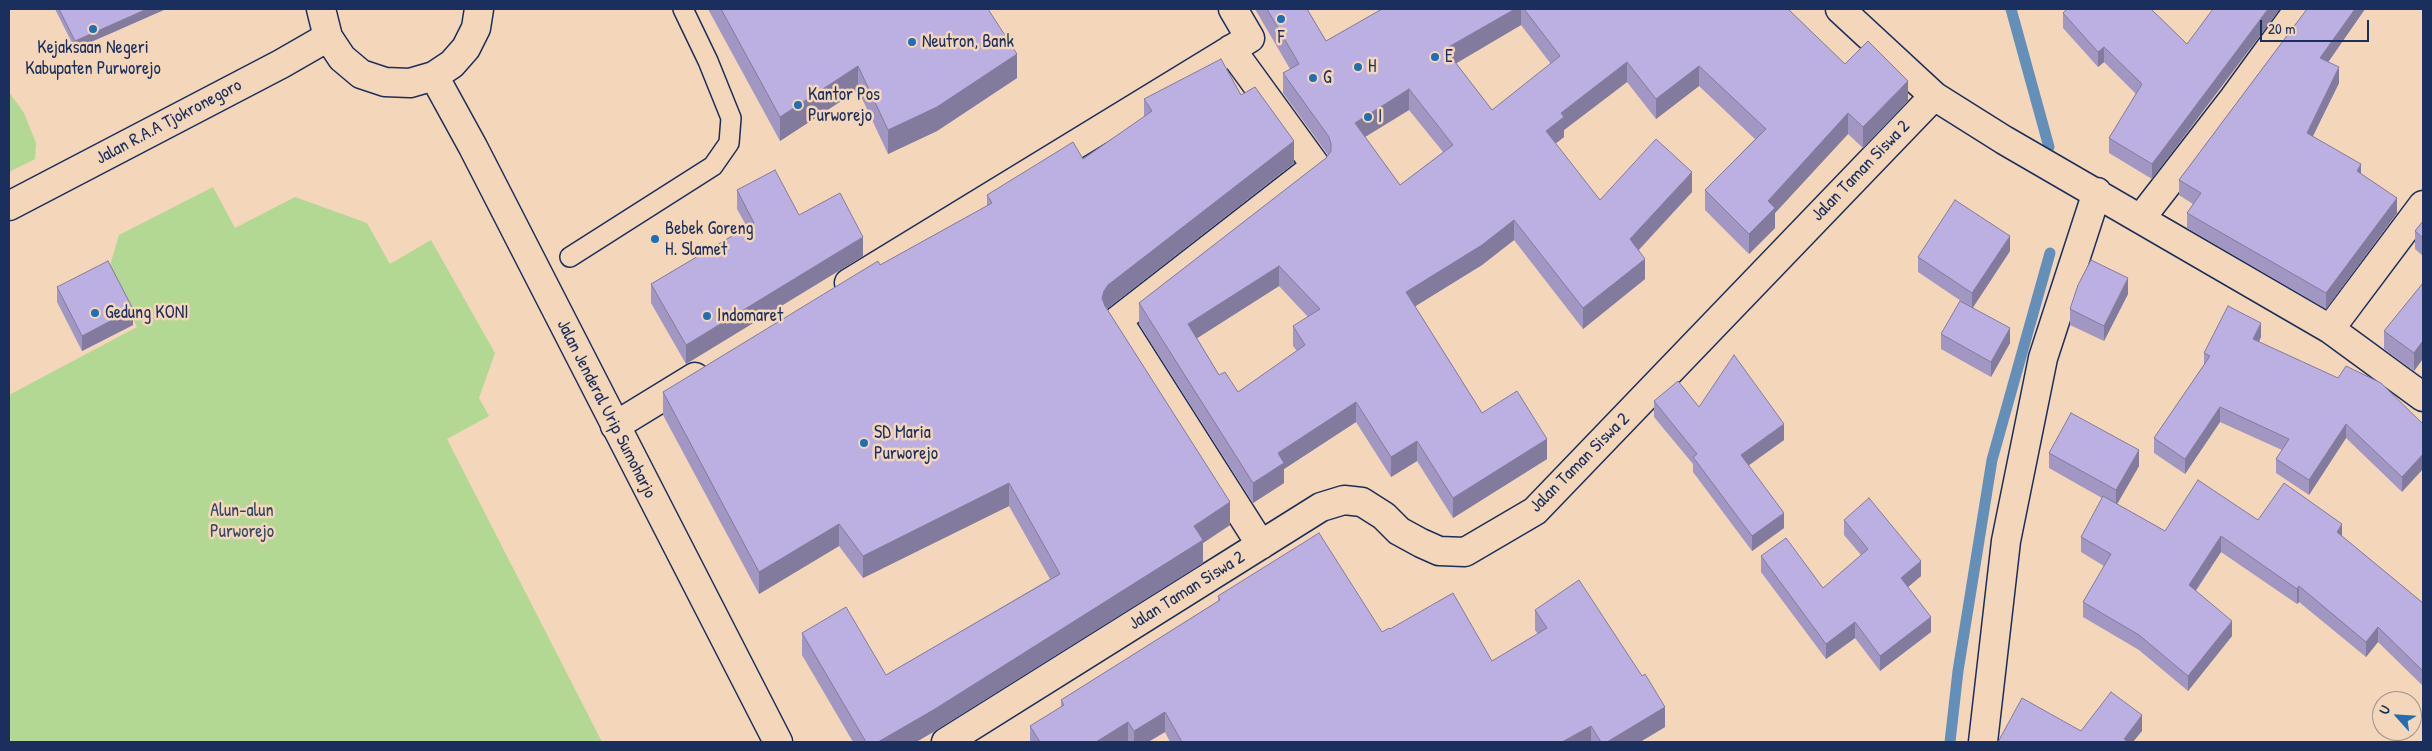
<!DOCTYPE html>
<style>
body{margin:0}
#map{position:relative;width:2432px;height:751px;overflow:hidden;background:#f4d6ba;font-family:"Patrick Hand",sans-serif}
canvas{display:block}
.frame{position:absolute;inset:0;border:10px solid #1b2f5e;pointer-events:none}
.north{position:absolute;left:2372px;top:691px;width:50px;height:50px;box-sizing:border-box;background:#f4d6ba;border:1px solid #9d9395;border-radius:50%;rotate:296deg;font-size:14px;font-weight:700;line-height:20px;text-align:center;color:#1b2f5e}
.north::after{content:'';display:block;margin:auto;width:18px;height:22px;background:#1f6fb2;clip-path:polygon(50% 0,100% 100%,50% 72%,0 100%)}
.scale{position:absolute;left:2260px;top:20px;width:109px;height:22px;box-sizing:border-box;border:2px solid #1b2f5e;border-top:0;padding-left:6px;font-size:15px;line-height:18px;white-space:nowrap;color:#1b2f5e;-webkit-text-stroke:4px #f4d6ba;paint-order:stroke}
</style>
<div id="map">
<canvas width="2432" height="751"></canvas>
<div class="frame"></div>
<div class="north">U</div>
<div class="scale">20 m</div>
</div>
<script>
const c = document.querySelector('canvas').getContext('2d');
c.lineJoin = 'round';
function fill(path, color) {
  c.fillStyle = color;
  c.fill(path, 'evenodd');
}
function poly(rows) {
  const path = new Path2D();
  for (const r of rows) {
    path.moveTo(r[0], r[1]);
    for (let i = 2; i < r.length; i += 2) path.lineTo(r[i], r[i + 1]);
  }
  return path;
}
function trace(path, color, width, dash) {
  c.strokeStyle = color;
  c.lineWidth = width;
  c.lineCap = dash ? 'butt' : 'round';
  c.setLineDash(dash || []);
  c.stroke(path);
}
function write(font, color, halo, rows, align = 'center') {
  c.font = font + ' "Patrick Hand",sans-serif';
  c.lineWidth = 5;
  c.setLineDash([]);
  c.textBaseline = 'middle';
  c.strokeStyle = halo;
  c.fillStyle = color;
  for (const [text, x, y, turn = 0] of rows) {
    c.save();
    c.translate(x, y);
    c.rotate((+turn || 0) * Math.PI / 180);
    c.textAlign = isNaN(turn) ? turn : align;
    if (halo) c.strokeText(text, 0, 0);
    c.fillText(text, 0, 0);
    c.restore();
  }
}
const green = poly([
 [9,92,24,113,36,143,35,159,9,172],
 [213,187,235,228,295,197,367,223,390,264,431,240,495,353,479,398,489,416,447,439,602,742,9,742,9,395,137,327,109,269,119,235]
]);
const stream = poly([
 [2011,9,2049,147],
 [1950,742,1958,671,1992,460,2050,253]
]);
const service = poly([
 [570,257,713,166,729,143,731,118,708,61,683,9]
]);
const pedestrian = poly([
 [2141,218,2234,98,2299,9]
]);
const minor = poly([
 [1840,9,1934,96,2004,140,2330,329,2423,397],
 [1231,49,1316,166,1118,320,1261,545],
 [849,283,1250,38,1233,9],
 [2330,329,2423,205],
 [615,426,695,377],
 [946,742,1321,507,1344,500,1362,502,1384,516,1399,531,1421,543,1439,551,1465,552,1535,511,1934,96],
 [1983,742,2006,541,2043,358,2097,192]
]);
const tertiary = poly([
 [9,206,281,64,328,37]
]);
const secondary = poly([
 [321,9,328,37,342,58,361,74,385,82,410,83,434,76,452,64,466,48,476,28,479,9],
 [434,76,473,147,778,742]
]);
const wall = poly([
 [55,9,166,9,75,49],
 [708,9,988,9,1017,78,937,131,888,154,858,90,780,141],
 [1255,9,1307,9,1326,41,1382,9,1788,9,1845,64,1908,101,1863,148,1848,134,1775,213,1775,228,1749,254,1705,210,1705,190,1755,139,1699,86,1656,119,1627,82,1564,130,1564,137,1555,144,1600,200,1692,192,1639,250,1645,279,1583,329,1514,240,1482,265,1415,306,1482,413,1547,459,1453,518,1417,461,1391,477,1356,422,1284,469,1284,483,1253,503,1139,324,1139,303,1326,158,1328,155,1283,93,1283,73,1290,69],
 [1521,25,1551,64,1492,110,1456,63],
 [1409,110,1443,152,1400,185,1365,137],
 [1279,286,1308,317,1293,326,1293,346,1297,351,1238,392,1219,375,1197,338],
 [2151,9,2187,44,2152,179,2109,153,2109,138,2136,94,2104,62,2098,67,2063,28,2063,13],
 [2307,9,2365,9,2328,62,2339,83,2313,136,2361,174,2397,213,2326,309,2187,228,2187,213,2193,204,2179,195,2179,180],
 [1241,95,1294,163,1107,309,1230,525,1203,543,1203,563,935,731,916,742,853,742,802,655,802,633,886,675,1050,579,1009,506,863,578,839,546,759,594,663,415,663,392,880,265,987,206,987,195,1083,159,1144,117,1144,99],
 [737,190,863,256,686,364,651,303,651,284,747,227,737,209],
 [2423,221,2423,256,2415,249,2415,231],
 [2010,251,1973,307,2010,343,1991,377,1941,349,1941,334,1961,301,1918,272,1918,257],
 [2423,283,2423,361,2422,360,2414,371,2384,349,2384,331],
 [57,287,133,325,82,351,57,302],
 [2128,294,2104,341,2070,325,2070,309],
 [2261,337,2259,342,2423,424,2402,492,2346,438,2309,495,2276,473,2276,459,2282,450,2220,422,2185,474,2154,453,2154,438,2204,365,2204,353],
 [1654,401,1699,407,1784,440,1748,465,1784,528,1752,551,1693,472,1693,464,1654,417],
 [2049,453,2139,466,2117,504,2165,531,2258,520,2342,536,2423,603,2423,686,2378,642,2366,657,2299,602,2297,604,2221,552,2196,591,2232,636,2188,691,2139,650,2083,617,2083,602,2104,566,2081,552,2081,537,2102,498,2049,468],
 [1844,520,1921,576,1908,587,1931,632,1880,671,1855,638,1826,659,1761,572,1761,556,1823,588,1861,555,1844,535],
 [1218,596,1382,632,1390,629,1492,661,1538,634,1535,630,1535,610,1665,727,1640,742,1170,742,1165,732,1148,742,1030,742,1030,726,1061,707,1061,700,1218,601]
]);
const shadedWall = poly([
 [147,9,166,9,75,49,75,41],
 [1515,9,1521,9,1521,25,1445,70,1445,49],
 [2268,9,2280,9,2152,179,2152,164],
 [2355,9,2365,9,2320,74,2320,58],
 [2104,47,2104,62,2098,67,2098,52],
 [1017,54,1017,78,937,131,888,154,888,130],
 [1627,62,1627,82,1564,130,1564,137,1546,151,1546,131,1561,113],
 [858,66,858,90,780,141,780,117],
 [1699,66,1699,86,1656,119,1656,99],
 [2339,67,2339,83,2307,148,2307,133],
 [1908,81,1908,101,1863,148,1863,127],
 [1409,89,1409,110,1355,143,1355,123],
 [1848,113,1848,134,1775,213,1775,228,1749,254,1749,234,1768,201],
 [1294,141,1294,163,1108,308,1104,313,1102,298,1104,291,1108,285],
 [2361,164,2361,179,2357,171],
 [1692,172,1692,192,1630,259,1630,239],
 [2397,198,2397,213,2326,309,2326,293],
 [1514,220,1514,240,1482,265,1406,312,1406,292],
 [2010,236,2010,251,1972,309,1972,293],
 [863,237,863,256,686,364,686,345],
 [1645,259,1645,279,1583,329,1583,308],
 [1279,266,1279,286,1188,344,1188,324],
 [2128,278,2128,294,2104,341,2104,326],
 [133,309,133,325,82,351,82,336],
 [2261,323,2261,337,2253,353,2253,339],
 [2010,328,2010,343,1991,377,1991,362],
 [2422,342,2422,360,2414,371,2414,353],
 [1356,402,1356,422,1284,469,1284,483,1253,503,1253,483,1278,453],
 [2220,407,2220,422,2185,474,2185,459],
 [1784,424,1784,440,1741,471,1741,455],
 [2346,424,2346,438,2309,495,2309,480],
 [1547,439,1547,459,1453,518,1453,498],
 [1417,441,1417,461,1391,477,1391,457],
 [2139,450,2139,466,2116,506,2116,490],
 [2423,454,2423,469,2402,492,2402,477],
 [1009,483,1009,506,863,578,863,556],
 [1230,502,1230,525,1203,543,1203,563,935,731,916,742,878,742],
 [1784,513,1784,528,1752,551,1752,536],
 [839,524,839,546,759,594,759,572],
 [2342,524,2342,539,2337,532],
 [2221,536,2221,552,2189,600,2189,585],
 [1921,561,1921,576,1901,593,1901,578],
 [2299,586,2299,602,2297,604,2297,589],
 [1931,617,1931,632,1880,671,1880,656],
 [2232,621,2232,636,2188,691,2188,676],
 [1855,622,1855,638,1826,659,1826,644],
 [2378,627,2378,642,2366,657,2366,642],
 [1665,707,1665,727,1640,742,1607,742],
 [1165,712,1165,732,1148,742,1134,742,1134,731],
 [2142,715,2142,731,2133,742,2124,742,2124,739],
 [1128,722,1128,742,1096,742],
 [1591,726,1591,742,1562,742]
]);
const building = poly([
 [59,9,147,9,75,41,59,9],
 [721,9,988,9,1017,54,937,107,888,130,858,66,780,117,721,9],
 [1267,9,1307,9,1326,41,1382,9,1515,9,1445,49,1492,110,1560,56,1524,9,1788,9,1845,64,1868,41,1908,81,1863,127,1848,113,1768,201,1775,208,1749,234,1705,190,1766,129,1699,66,1656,99,1627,62,1561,113,1564,117,1546,131,1600,200,1656,139,1692,172,1630,239,1645,259,1583,308,1514,220,1482,245,1406,292,1482,413,1517,391,1547,439,1453,498,1417,441,1391,457,1356,402,1278,453,1284,463,1253,483,1139,303,1326,158,1331,151,1331,144,1329,137,1283,73,1299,64,1267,9],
 [1409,89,1453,145,1400,185,1355,123,1409,89],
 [1279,266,1320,309,1293,326,1305,345,1238,392,1225,372,1219,375,1188,324,1279,266],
 [2067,9,2151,9,2187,44,2213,9,2268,9,2152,164,2109,138,2142,84,2104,47,2098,52,2063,13,2067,9],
 [2307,9,2355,9,2320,58,2339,67,2307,133,2361,164,2357,171,2397,198,2326,293,2187,213,2201,193,2179,180,2307,9],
 [1221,59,1241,95,1255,87,1294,141,1108,285,1104,291,1102,298,1105,306,1230,502,1194,526,1203,540,935,709,878,742,866,742,802,633,846,607,886,675,1060,574,1009,483,863,556,839,524,759,572,663,392,878,261,880,265,992,203,987,195,1073,142,1083,159,1152,111,1144,99,1221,59],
 [775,170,799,215,840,193,863,237,686,345,651,284,754,223,737,190,775,170],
 [1955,200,2010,236,1972,293,1918,257,1955,200],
 [2423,221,2423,238,2415,231,2423,221],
 [2091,260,2128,278,2104,326,2070,309,2078,285,2091,260],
 [108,261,133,309,82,336,57,287,108,261],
 [2423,283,2423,343,2422,342,2414,353,2384,331,2423,283],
 [1960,301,2010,328,1991,362,1941,334,1960,301],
 [2228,306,2261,323,2253,339,2338,378,2346,366,2381,383,2423,424,2423,454,2402,477,2346,424,2309,480,2276,459,2289,439,2220,407,2185,459,2154,438,2210,356,2204,353,2228,306],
 [1734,355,1784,424,1741,455,1784,513,1752,536,1693,457,1697,454,1654,401,1678,381,1699,407,1734,355],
 [2071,413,2139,450,2116,490,2049,453,2071,413],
 [2198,480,2258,520,2284,483,2342,524,2337,532,2423,603,2423,671,2378,627,2366,642,2299,586,2297,589,2221,536,2189,585,2232,621,2188,676,2139,635,2083,602,2111,554,2081,537,2103,496,2165,531,2198,480],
 [1869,498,1921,561,1901,578,1931,617,1880,656,1855,622,1826,644,1761,556,1786,538,1823,588,1868,549,1844,520,1869,498],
 [1319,533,1382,632,1389,628,1390,629,1453,593,1492,661,1547,628,1535,610,1579,580,1642,676,1645,674,1665,707,1607,742,1601,742,1591,726,1562,742,1182,742,1165,712,1134,731,1128,722,1096,742,1040,742,1030,726,1064,705,1061,700,1220,600,1218,596,1319,533],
 [2111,692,2142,715,2124,739,2128,742,1998,742,2022,698,2081,731,2111,692]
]);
const markers = [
 [1281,19,5,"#1f6fb2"],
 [93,29,5,"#1f6fb2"],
 [912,42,5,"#1f6fb2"],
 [1435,57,5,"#1f6fb2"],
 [1358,67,5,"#1f6fb2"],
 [1313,78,5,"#1f6fb2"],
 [798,105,5,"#1f6fb2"],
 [1368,117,5,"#1f6fb2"],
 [655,239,5,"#1f6fb2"],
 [95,313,5,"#1f6fb2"],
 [707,316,5,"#1f6fb2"],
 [864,443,5,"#1f6fb2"]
];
const poiNames = [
 ["F",1281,38,"center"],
 ["Neutron, Bank",922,42],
 ["Kejaksaan Negeri",93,48,"center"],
 ["Kabupaten Purworejo",93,69,"center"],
 ["E",1445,57],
 ["H",1368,67],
 ["G",1323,78],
 ["Kantor Pos",808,95],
 ["Purworejo",808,116],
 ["I",1378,117],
 ["Bebek Goreng",665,229],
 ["H. Slamet",665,250],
 ["Gedung KONI",105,313],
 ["Indomaret",717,316],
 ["SD Maria",874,433],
 ["Purworejo",874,454]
];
const streetNames = [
 ["Jalan R.A.A Tjokronegoro",169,122,-28],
 ["Jalan Taman Siswa 2",1861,171,-46],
 ["Jalan Jenderal Urip Sumoharjo",606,409,63],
 ["Jalan Taman Siswa 2",1580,463,-45],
 ["Jalan Taman Siswa 2",1187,591,-32]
];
const parkNames = [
 ["Alun-alun",242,511],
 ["Purworejo",242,532]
];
fill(green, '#b2d893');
trace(stream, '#648fb8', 11);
trace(service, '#1b2f5e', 22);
trace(pedestrian, '#1b2f5e', 31);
trace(minor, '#1b2f5e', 31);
trace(tertiary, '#1b2f5e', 31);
trace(secondary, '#1b2f5e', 31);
trace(service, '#f4d6ba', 19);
trace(pedestrian, '#f4d6ba', 28);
trace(minor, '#f4d6ba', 28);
trace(tertiary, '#f4d6ba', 28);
trace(secondary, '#f4d6ba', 28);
fill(wall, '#a197c2');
fill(shadedWall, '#837b9e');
fill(building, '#bbb0e1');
trace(building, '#837b9e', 1);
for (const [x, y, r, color] of markers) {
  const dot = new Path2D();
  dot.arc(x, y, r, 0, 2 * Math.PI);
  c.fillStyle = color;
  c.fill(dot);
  trace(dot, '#f4d6ba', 2);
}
write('18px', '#1b2f5e', '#f4d6ba', poiNames, 'left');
write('18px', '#1b2f5e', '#f4d6ba', streetNames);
write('18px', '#324866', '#f4d6ba', parkNames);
</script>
